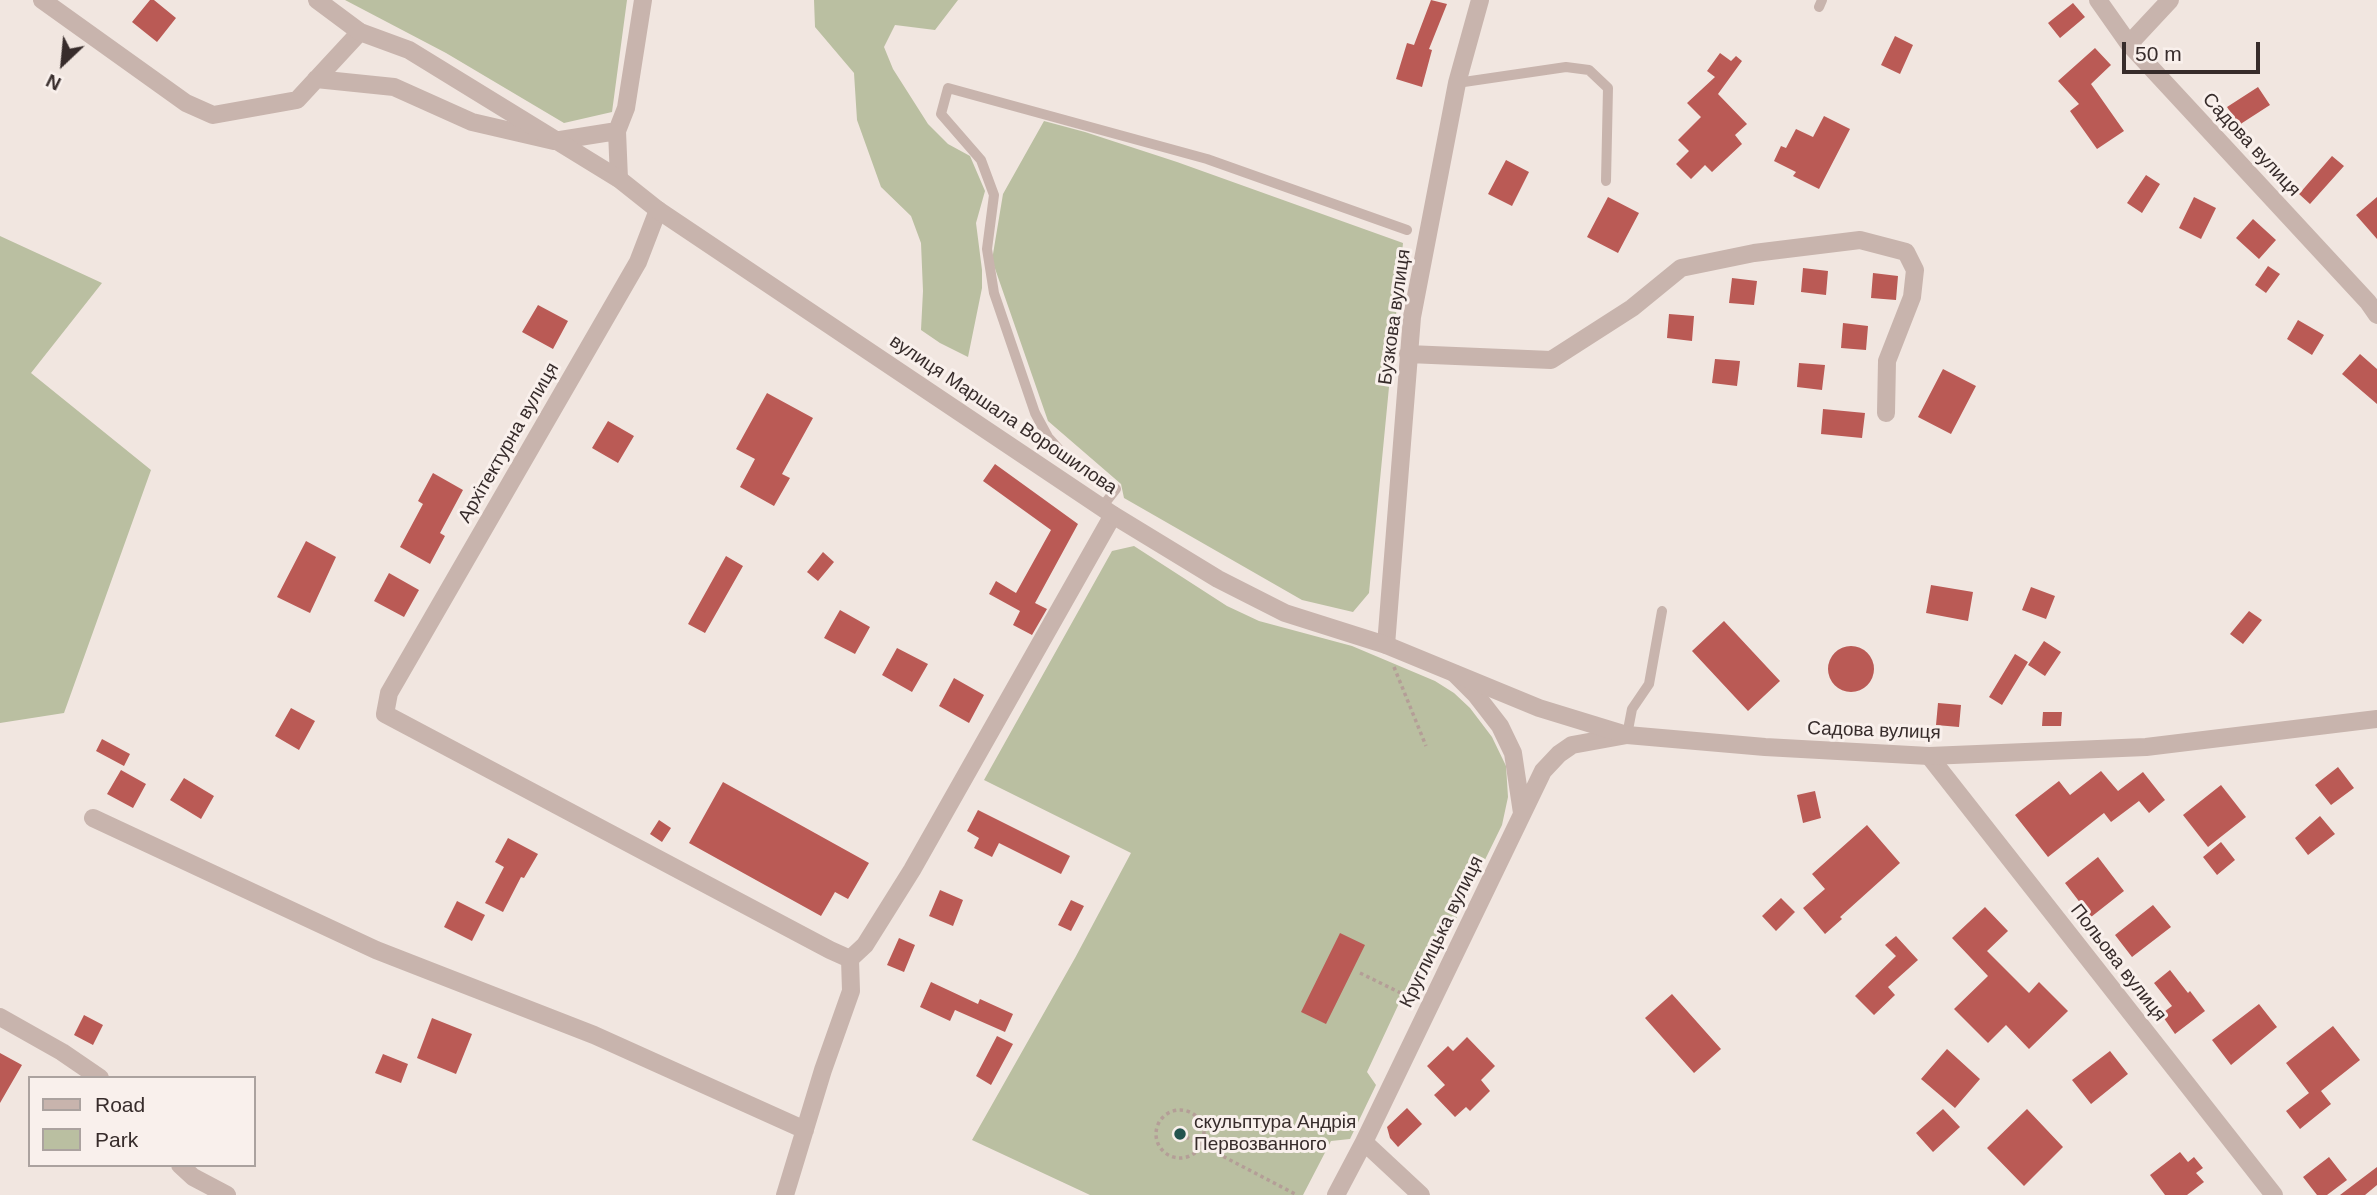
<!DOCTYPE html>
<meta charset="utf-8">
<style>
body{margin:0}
#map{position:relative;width:2377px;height:1195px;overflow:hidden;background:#f1e6e0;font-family:Helvetica,sans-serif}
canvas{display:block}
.legend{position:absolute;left:28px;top:1076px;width:228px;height:91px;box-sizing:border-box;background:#f9f0ec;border:2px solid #aba29f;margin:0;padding:9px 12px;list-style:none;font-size:21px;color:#372c2b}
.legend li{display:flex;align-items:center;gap:14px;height:35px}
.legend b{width:35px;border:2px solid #aba29f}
.north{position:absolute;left:28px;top:28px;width:70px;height:70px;-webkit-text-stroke:5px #f9f0ec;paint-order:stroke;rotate:206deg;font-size:19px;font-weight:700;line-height:28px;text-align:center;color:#372c2b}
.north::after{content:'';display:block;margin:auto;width:24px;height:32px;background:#372c2b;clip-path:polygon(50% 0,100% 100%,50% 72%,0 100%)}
.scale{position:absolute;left:2122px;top:42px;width:138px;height:32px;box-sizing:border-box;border:4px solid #372c2b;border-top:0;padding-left:9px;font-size:21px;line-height:24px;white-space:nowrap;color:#372c2b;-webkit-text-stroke:5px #f9f0ec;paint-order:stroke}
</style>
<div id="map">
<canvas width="2377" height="1195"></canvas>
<ul class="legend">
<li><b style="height:9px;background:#c8b4ad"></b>Road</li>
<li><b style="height:19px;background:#babfa1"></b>Park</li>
</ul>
<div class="north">N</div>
<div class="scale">50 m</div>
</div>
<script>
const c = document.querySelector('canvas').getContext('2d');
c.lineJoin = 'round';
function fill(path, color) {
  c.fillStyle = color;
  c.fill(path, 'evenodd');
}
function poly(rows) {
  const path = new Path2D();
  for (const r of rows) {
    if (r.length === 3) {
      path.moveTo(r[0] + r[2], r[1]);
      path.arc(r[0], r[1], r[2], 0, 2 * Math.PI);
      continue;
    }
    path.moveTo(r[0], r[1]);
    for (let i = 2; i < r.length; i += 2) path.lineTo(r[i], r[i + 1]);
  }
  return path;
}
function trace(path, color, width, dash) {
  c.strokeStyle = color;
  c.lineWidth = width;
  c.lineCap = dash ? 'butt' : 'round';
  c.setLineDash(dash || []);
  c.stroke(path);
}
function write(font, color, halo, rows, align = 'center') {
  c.font = font + ' Helvetica,sans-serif';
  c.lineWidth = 6;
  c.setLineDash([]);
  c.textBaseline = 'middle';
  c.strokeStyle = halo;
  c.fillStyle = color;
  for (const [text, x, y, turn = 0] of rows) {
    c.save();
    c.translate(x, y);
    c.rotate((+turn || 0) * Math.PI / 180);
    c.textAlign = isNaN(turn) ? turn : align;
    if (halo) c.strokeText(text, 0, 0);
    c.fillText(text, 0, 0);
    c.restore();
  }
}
const green = poly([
 [345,0,627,0,612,112,564,123,446,53],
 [814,0,958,0,935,30,895,25,884,47,893,69,928,124,948,144,970,156,985,191,976,223,982,270,982,288,968,357,940,343,921,330,923,291,921,243,911,216,881,187,857,120,854,73,815,27],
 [1044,121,1085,132,1177,162,1403,243,1369,593,1353,612,1302,600,1124,498,1121,484,1048,421,992,260,1003,194],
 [0,236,102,283,31,373,151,470,64,713,0,723],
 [1134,546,1227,606,1259,621,1352,646,1435,681,1454,693,1470,708,1492,737,1506,766,1508,797,1502,825,1432,968,1415,969,1367,1072,1376,1085,1350,1139,1331,1141,1303,1195,1090,1195,972,1140,1075,958,1131,853,984,780,1112,551]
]);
const building = poly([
 [150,0,154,0,176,18,157,42,132,22],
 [1431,0,1447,4,1429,49,1432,50,1422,87,1396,79,1407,43,1414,45],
 [2073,3,2085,17,2060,38,2048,23],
 [1895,36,1913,45,1900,74,1881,65],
 [2095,48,2111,65,2091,84,2124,131,2097,149,2070,111,2079,104,2058,81],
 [1720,53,1731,61,1736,56,1742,61,1718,94,1747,124,1735,135,1742,144,1712,172,1705,165,1691,179,1676,164,1689,151,1678,140,1701,117,1687,103,1715,77,1707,71],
 [2258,87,2270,105,2239,125,2227,107],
 [1824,116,1850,129,1819,189,1793,176,1796,172,1774,161,1781,146,1786,148,1796,129,1813,137],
 [2332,156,2344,166,2310,204,2299,194],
 [1506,160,1529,172,1512,206,1488,194],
 [2146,175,2160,184,2142,213,2127,203],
 [1608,197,1639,213,1618,253,1587,237],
 [2194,197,2216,208,2201,239,2179,228],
 [2377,197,2377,239,2356,215],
 [2253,219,2276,240,2259,259,2236,238],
 [2268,266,2280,274,2266,293,2255,285],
 [1803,268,1828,271,1826,295,1801,292],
 [1873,273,1898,276,1896,300,1871,298],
 [1732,278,1757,281,1754,305,1729,303],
 [538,305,568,321,553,349,522,332],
 [1669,314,1694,316,1692,341,1667,338],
 [2298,320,2324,335,2312,355,2287,339],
 [1843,323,1868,326,1866,350,1841,348],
 [2360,354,2377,369,2377,404,2342,374],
 [1715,359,1740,361,1737,386,1712,383],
 [1799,363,1825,365,1822,390,1797,387],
 [1943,369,1976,386,1951,434,1918,417],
 [767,393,813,418,782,474,790,478,774,506,740,487,755,459,736,449],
 [1823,409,1865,413,1862,438,1821,434],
 [608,421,634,436,618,463,592,448],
 [995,464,1078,524,1035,603,1047,609,1032,635,1013,625,1020,611,989,594,996,581,1016,593,1051,530,983,481],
 [433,473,463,490,440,533,445,536,430,564,400,547,423,504,418,501],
 [306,541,336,557,310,613,277,597],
 [823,552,834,562,818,581,807,572],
 [726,556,743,566,705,633,688,624],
 [389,573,419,590,404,617,374,601],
 [1931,585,1973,592,1968,621,1926,613],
 [2031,587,2055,596,2046,619,2022,610],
 [840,610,870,627,855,654,824,638],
 [2249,611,2262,620,2243,644,2230,634],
 [1724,621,1780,681,1748,711,1692,651],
 [2044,641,2061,652,2045,676,2028,665],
 [1851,669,23],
 [897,648,928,664,912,692,882,675],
 [2015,654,2028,662,2002,705,1989,697],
 [954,678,984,695,969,723,939,706],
 [1938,703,1961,705,1959,727,1936,725],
 [291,708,315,721,299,750,275,736],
 [2043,712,2062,712,2061,726,2042,726],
 [102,739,130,754,124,766,96,751],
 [2338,767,2354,788,2331,805,2315,785],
 [121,770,146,784,133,808,107,794],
 [2101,771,2118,791,2143,772,2165,800,2149,813,2139,801,2111,822,2104,813,2048,857,2015,815,2059,781,2070,795],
 [184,778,214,796,201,819,170,800],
 [723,782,869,863,848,899,835,892,821,916,689,843],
 [2221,785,2246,817,2208,847,2183,815],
 [1815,791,1821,818,1803,823,1797,795],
 [978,810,1070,856,1061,874,999,843,992,857,974,848,979,838,967,831],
 [2320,816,2335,834,2308,855,2295,838],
 [659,820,671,828,662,842,650,834],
 [1867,825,1900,863,1840,917,1842,919,1825,934,1803,908,1825,889,1812,874],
 [508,838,538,854,524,878,521,877,503,912,485,903,504,867,495,862],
 [2221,842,2235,860,2217,875,2203,857],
 [2098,857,2124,891,2091,917,2065,883],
 [940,890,963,900,953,926,929,916],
 [1781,898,1795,912,1776,931,1762,916],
 [1071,900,1084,906,1071,931,1058,925],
 [457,901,485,915,472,941,444,927],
 [2153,905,2171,927,2132,957,2115,935],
 [1985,907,2008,931,1987,951,2029,993,2039,982,2068,1011,2029,1049,2006,1025,1988,1043,1954,1009,1988,976,1952,938],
 [1340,933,1365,945,1326,1024,1301,1012],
 [1896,936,1918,960,1888,987,1895,995,1874,1015,1855,996,1896,956,1885,945],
 [899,938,915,945,904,972,887,965],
 [2170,970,2188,993,2190,991,2205,1011,2175,1034,2161,1014,2172,1006,2154,983],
 [931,982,978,1004,980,999,1013,1014,1005,1032,955,1010,950,1021,920,1007],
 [1672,994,1721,1049,1694,1073,1645,1018],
 [2259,1004,2277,1027,2231,1065,2212,1040],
 [84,1015,103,1025,93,1045,74,1035],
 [432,1018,472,1034,456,1074,417,1058],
 [2333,1026,2360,1060,2321,1091,2331,1104,2300,1129,2286,1111,2309,1093,2286,1063],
 [997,1036,1013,1044,991,1085,976,1076],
 [1467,1037,1495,1066,1481,1080,1490,1091,1470,1111,1466,1107,1455,1117,1434,1095,1445,1085,1427,1066,1448,1046,1453,1051],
 [1947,1049,1980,1079,1955,1108,1921,1079],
 [2110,1051,2128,1074,2091,1104,2072,1080],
 [0,1053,22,1065,0,1103],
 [383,1054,408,1064,401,1083,375,1073],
 [1407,1108,1422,1124,1398,1147,1390,1138,1387,1127],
 [1943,1109,1960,1127,1933,1152,1916,1133],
 [2027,1109,2063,1147,2024,1186,1987,1148],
 [2180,1152,2188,1162,2194,1157,2203,1168,2196,1173,2204,1182,2187,1195,2165,1195,2150,1175],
 [2329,1157,2347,1180,2327,1195,2317,1195,2303,1177],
 [2377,1167,2377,1185,2365,1195,2340,1195]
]);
const path = poly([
 [1394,667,1426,746],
 [1360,973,1415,1000],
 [1180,1134,24],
 [1186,1137,1297,1195]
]);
const service = poly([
 [1819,7,1822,0],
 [1457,83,1566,67,1589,70,1608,88,1606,181],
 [1102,507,1116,489,1066,457,1048,437,1035,413,994,293,987,249,994,195,981,160,941,114,948,88,1207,159,1407,230],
 [1627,735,1632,709,1649,684,1662,611]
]);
const minor = poly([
 [42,0,186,103,213,115,297,100,360,32],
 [2098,0,2129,44,2368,302,2377,315],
 [2129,44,2170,0],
 [316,79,394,87,472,122,554,141,617,131],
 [619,179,617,131,626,108,643,0],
 [658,210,638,262,389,693,385,714,830,950,850,959,865,945,912,870,1113,515],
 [1408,354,1551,360,1632,308,1681,268,1754,253,1860,240,1906,252,1915,270,1912,297,1887,361,1886,413],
 [1386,645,1412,317,1457,83,1480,0],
 [1455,674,1476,695,1500,726,1513,753,1522,813],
 [1929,756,2274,1195],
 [93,818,376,950,594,1035,805,1130],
 [0,1017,62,1052,100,1078],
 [1364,1142,1421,1195],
 [180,1165,193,1177,227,1195],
 [785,1195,823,1070,851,991,850,959],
 [1336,1195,1364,1142,1543,771,1559,754,1572,745,1627,735]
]);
const tertiary = poly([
 [317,0,360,32,409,50,619,179,658,210,1113,515,1218,579,1285,613,1386,645,1539,708,1627,735,1765,747,1929,756,2146,747,2377,719]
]);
const markers = [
 [1180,1134,7,"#24544f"]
];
const streetNames = [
 ["Садова вулиця",2251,145,47],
 ["Бузкова вулиця",1395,317,-82],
 ["вулиця Маршала Ворошилова",1003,415,34],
 ["Архітектурна вулиця",509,443,-60],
 ["Садова вулиця",1874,731,2],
 ["Круглицька вулиця",1442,932,-64],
 ["Польова вулиця",2118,963,52]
];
const poiNames = [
 ["скульптура Андрія",1194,1123],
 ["Первозванного",1194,1145]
];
fill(green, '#babfa1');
fill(building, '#ba5a55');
trace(path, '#b49e97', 3.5, [3.5, 3.5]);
trace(service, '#c8b4ad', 10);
trace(minor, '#c8b4ad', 18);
trace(tertiary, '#c8b4ad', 18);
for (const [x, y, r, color] of markers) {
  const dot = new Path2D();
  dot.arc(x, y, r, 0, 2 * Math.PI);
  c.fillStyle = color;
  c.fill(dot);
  trace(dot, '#f9f0ec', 2.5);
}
write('19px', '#372c2b', '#f9f0ec', streetNames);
write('19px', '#372c2b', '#f9f0ec', poiNames, 'left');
</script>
